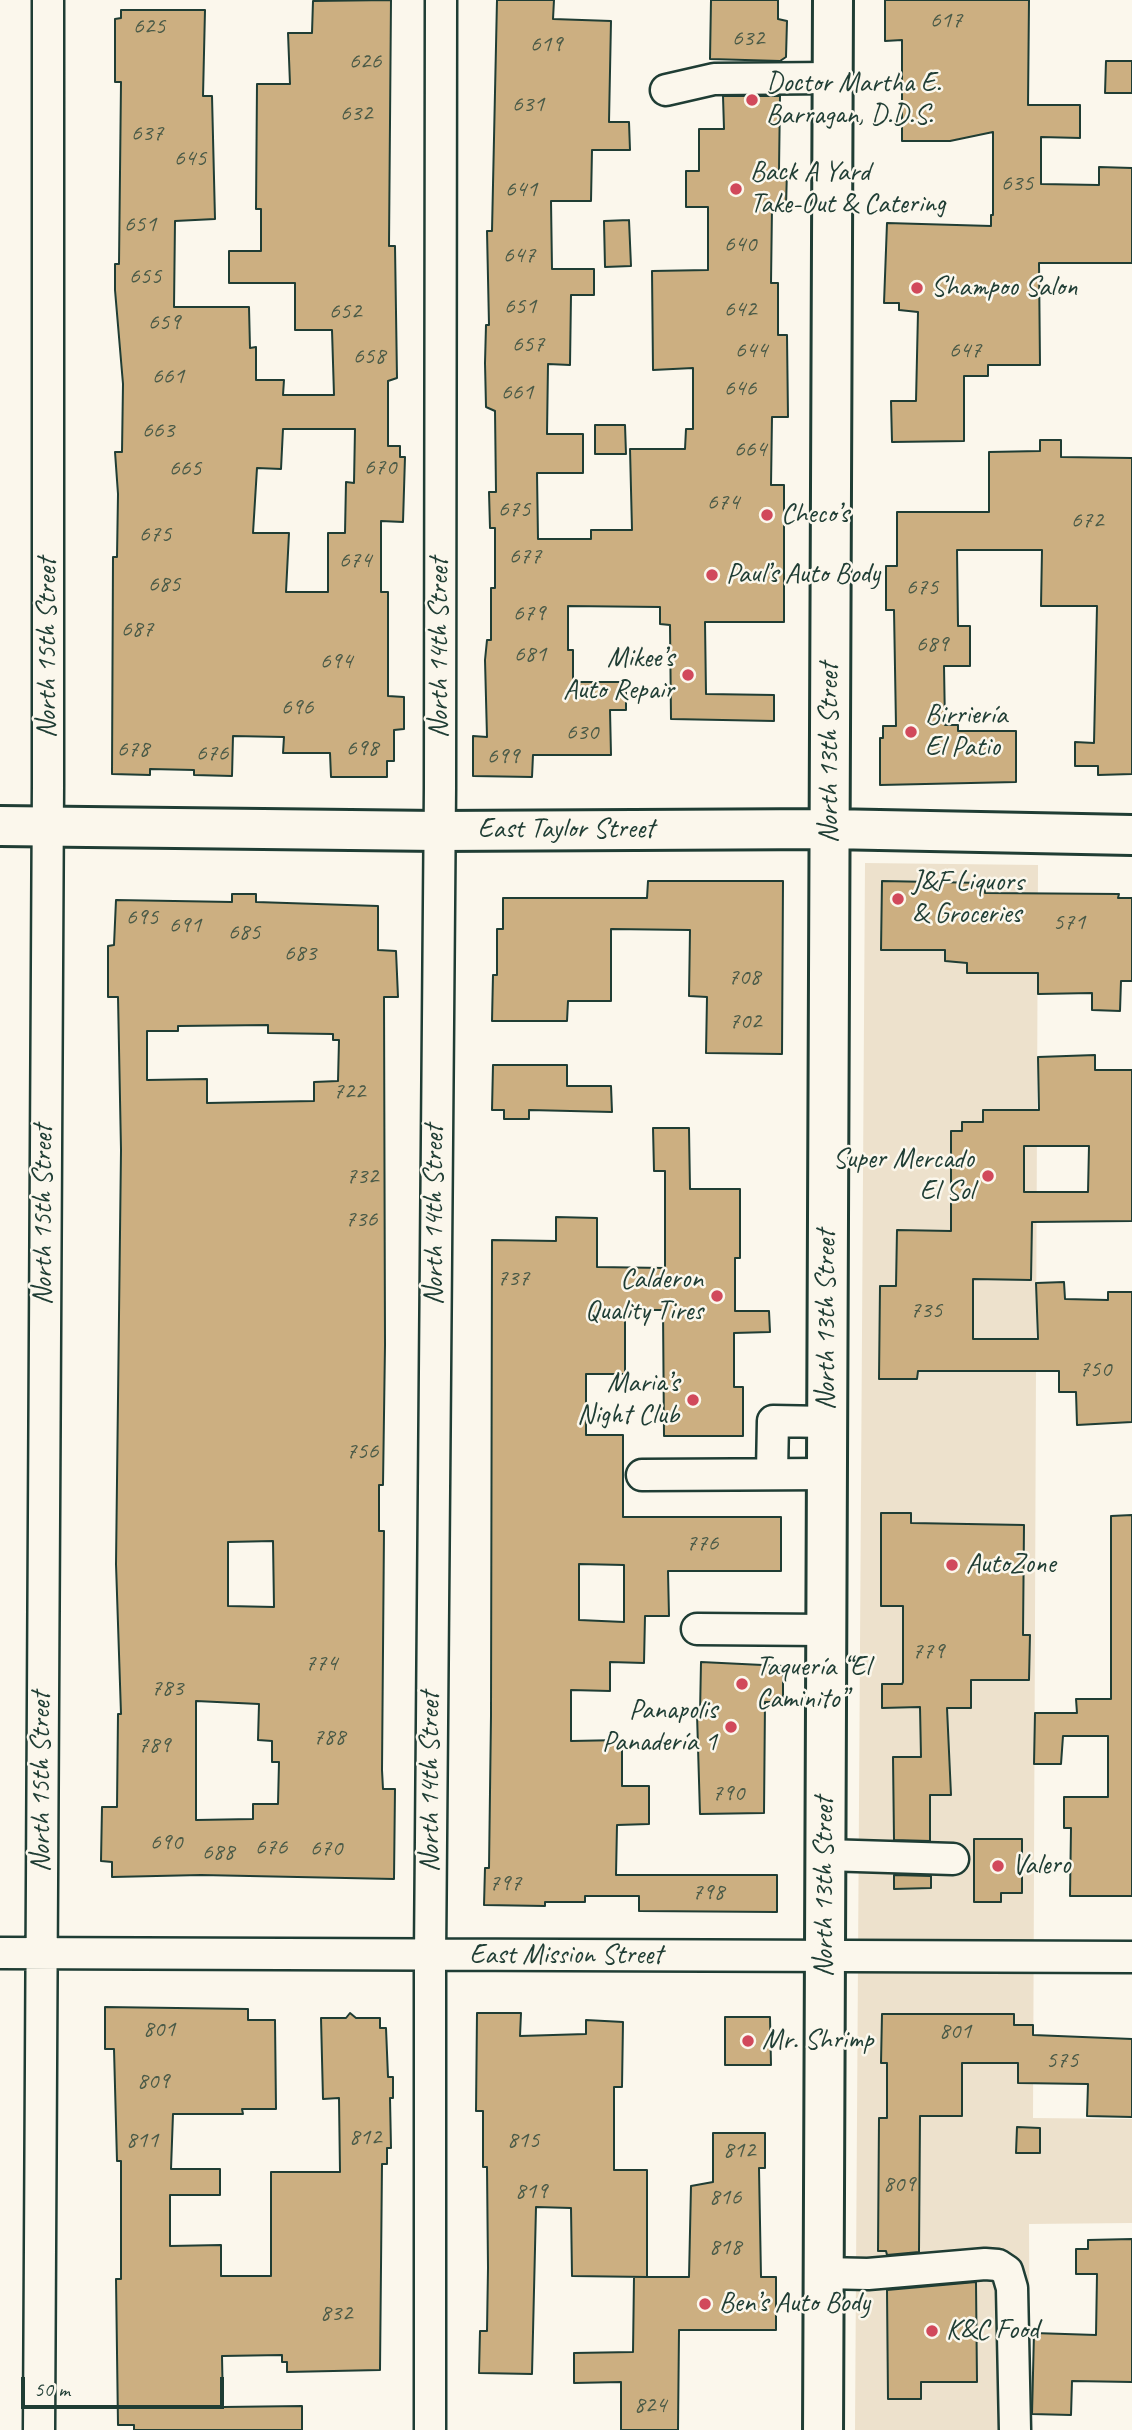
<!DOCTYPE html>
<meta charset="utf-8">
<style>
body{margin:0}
#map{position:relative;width:1132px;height:2430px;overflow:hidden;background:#fbf7ec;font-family:Caveat,sans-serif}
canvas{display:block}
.scale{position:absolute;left:21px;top:2377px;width:203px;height:32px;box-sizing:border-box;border:4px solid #1f3d34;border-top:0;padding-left:9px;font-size:21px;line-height:24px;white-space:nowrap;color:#1f3d34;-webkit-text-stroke:5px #fbf7ec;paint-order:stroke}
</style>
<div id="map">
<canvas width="1132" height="2430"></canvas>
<div class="scale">50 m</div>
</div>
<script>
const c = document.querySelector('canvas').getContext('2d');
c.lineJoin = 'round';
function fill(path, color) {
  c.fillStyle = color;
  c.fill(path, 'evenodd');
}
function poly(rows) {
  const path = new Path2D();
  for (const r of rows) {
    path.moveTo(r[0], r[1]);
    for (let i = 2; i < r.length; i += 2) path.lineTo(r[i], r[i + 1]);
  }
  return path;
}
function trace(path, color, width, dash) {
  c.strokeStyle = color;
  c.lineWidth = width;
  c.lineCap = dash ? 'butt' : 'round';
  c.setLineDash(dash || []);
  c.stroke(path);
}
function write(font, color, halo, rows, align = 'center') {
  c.font = font + ' Caveat,sans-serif';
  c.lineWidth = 5;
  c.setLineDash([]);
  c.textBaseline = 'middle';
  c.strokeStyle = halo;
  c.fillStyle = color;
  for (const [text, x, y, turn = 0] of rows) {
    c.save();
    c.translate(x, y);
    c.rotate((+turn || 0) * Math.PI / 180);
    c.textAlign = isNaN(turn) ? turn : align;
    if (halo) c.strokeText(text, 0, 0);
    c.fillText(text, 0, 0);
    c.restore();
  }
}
const built = poly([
 [865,863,1038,865,1033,2118,1132,2119,1132,2223,1029,2224,1030,2430,855,2430]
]);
const building = poly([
 [391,0,389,246,395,246,397,378,388,381,388,446,400,446,400,457,405,457,403,522,381,521,381,592,388,592,388,696,404,697,404,729,394,730,394,761,387,761,387,777,331,777,330,753,283,753,284,737,233,736,232,776,194,775,194,770,150,769,150,775,112,774,113,557,117,557,118,494,115,452,122,452,123,384,115,290,115,264,119,264,121,82,115,82,115,19,121,18,121,10,205,10,203,96,212,96,215,219,175,221,174,307,249,307,250,348,256,347,256,380,284,380,283,395,334,395,332,330,295,330,295,283,229,283,229,251,261,251,261,209,256,209,257,84,290,84,288,33,312,33,313,1,391,0],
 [283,429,355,429,354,483,346,482,345,533,328,533,328,592,286,592,289,533,253,533,257,468,281,469,283,429],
 [497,0,554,0,553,19,611,21,609,122,629,122,630,150,592,150,591,201,551,201,552,269,594,269,594,295,571,295,570,365,548,364,547,434,583,434,583,473,537,473,538,539,591,539,591,530,632,530,630,449,685,449,686,429,693,429,693,368,653,370,652,271,708,270,708,207,686,207,686,171,699,171,699,129,724,129,723,96,780,96,779,170,787,170,786,207,772,207,771,283,778,283,778,335,787,335,788,417,772,417,771,485,784,485,784,622,705,622,706,694,774,695,774,721,671,719,670,625,660,624,660,607,568,606,568,650,573,650,573,682,626,682,626,710,610,710,611,755,533,755,532,777,473,776,473,736,487,737,485,660,487,640,491,640,491,588,495,588,495,528,490,528,489,492,496,492,495,411,486,407,485,363,486,325,489,325,487,231,492,231,497,0],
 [711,0,778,0,778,19,787,21,786,57,780,61,710,59,711,0],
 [885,0,1029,0,1028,105,1080,105,1080,138,1041,137,1041,184,1099,185,1099,167,1132,168,1132,263,1039,263,1040,365,988,365,988,376,964,376,964,441,892,442,891,401,916,401,918,312,899,310,899,303,884,303,887,223,991,226,991,215,993,215,993,132,950,141,902,141,902,40,885,41,885,0],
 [1106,61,1132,61,1132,93,1105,93,1106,61],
 [629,220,631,266,605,267,604,221,629,220],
 [595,425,625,425,626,454,595,454,595,425],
 [1040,440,1061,440,1061,457,1132,458,1132,774,1098,775,1098,766,1075,766,1075,742,1094,743,1097,606,1041,606,1042,550,957,550,958,626,970,626,970,666,944,666,945,725,958,725,958,731,1016,731,1016,782,880,785,880,738,883,738,883,726,896,726,894,610,886,610,886,566,897,566,897,512,989,512,989,452,1040,451,1040,440],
 [648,881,783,881,782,1054,706,1053,707,997,689,996,690,930,611,929,611,1001,568,1001,567,1021,492,1021,493,975,497,975,497,929,503,929,503,898,647,898,648,881],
 [882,881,984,883,985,893,1119,894,1118,898,1132,898,1132,981,1121,981,1120,1011,1092,1010,1092,993,1038,994,1038,973,967,973,967,963,945,961,945,950,881,950,882,881],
 [232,894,256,894,256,902,378,906,378,950,396,951,398,997,384,997,385,1345,383,1485,379,1485,379,1531,384,1531,382,1770,383,1789,395,1789,394,1879,201,1875,112,1877,112,1862,101,1861,102,1807,117,1807,118,1714,121,1714,116,1564,121,1150,118,997,108,997,108,946,114,945,116,900,232,902,232,894],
 [268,1025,268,1033,333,1034,333,1040,339,1040,338,1081,314,1082,314,1101,207,1103,207,1079,147,1080,147,1031,178,1031,178,1026,268,1025],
 [273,1541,274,1607,228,1606,228,1542,273,1541],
 [196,1701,259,1704,258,1740,272,1741,272,1762,279,1762,278,1804,253,1804,253,1819,196,1820,196,1701],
 [1095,1055,1095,1070,1132,1070,1132,1221,1032,1222,1031,1280,973,1279,973,1339,1038,1339,1036,1283,1064,1282,1065,1299,1108,1300,1108,1292,1132,1292,1132,1422,1077,1425,1076,1392,1059,1392,1059,1371,918,1371,917,1379,879,1379,880,1286,896,1286,897,1230,951,1231,951,1131,962,1131,962,1122,983,1122,983,1110,1039,1110,1038,1057,1095,1055],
 [1024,1146,1089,1146,1088,1192,1024,1192,1024,1146],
 [493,1065,567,1065,567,1086,611,1086,612,1112,529,1110,529,1119,504,1119,504,1110,492,1110,493,1065],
 [653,1128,689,1128,690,1189,740,1189,740,1258,735,1258,735,1311,769,1311,770,1332,734,1333,734,1387,743,1387,743,1436,664,1436,663,1310,625,1310,625,1374,586,1374,586,1435,623,1435,623,1517,781,1517,781,1571,668,1571,669,1616,645,1616,644,1663,610,1662,610,1691,571,1690,571,1741,622,1740,622,1786,649,1786,649,1824,617,1825,616,1875,777,1875,777,1912,639,1911,639,1896,585,1896,585,1902,545,1902,545,1906,484,1905,485,1868,489,1868,491,1716,492,1240,556,1241,556,1217,597,1218,597,1267,665,1268,665,1171,654,1171,653,1128],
 [579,1564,624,1565,624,1622,579,1620,579,1564],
 [881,1513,911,1513,911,1523,1024,1525,1023,1635,1030,1635,1029,1680,971,1680,971,1708,947,1708,951,1795,930,1795,930,1841,894,1840,893,1757,921,1757,920,1707,882,1708,882,1684,902,1684,903,1682,903,1606,881,1606,881,1513],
 [1132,1515,1132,1896,1070,1896,1071,1828,1064,1828,1064,1797,1108,1797,1108,1736,1063,1736,1061,1764,1034,1764,1035,1713,1077,1713,1076,1699,1111,1699,1111,1516,1132,1515],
 [701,1662,783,1666,783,1702,765,1702,764,1813,700,1814,697,1714,700,1714,701,1662],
 [974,1839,1022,1839,1022,1893,1001,1893,1001,1902,974,1902,974,1839],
 [894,1875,931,1876,931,1888,894,1889,894,1875],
 [105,2007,248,2009,248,2020,275,2020,276,2109,242,2109,243,2114,173,2114,171,2169,220,2169,220,2195,170,2195,170,2246,221,2245,221,2276,271,2276,271,2172,340,2172,339,2098,323,2099,321,2018,346,2018,350,2013,356,2018,380,2018,380,2028,386,2028,388,2077,393,2077,393,2098,390,2098,391,2148,387,2148,387,2164,382,2164,380,2370,287,2372,287,2362,282,2362,282,2355,222,2356,223,2407,302,2406,302,2430,134,2430,134,2425,118,2425,116,2279,121,2279,121,2161,117,2161,114,2049,105,2049,105,2007],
 [477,2013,521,2013,520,2036,586,2034,586,2020,623,2022,622,2087,614,2087,614,2170,647,2170,647,2277,572,2276,571,2208,536,2207,532,2374,479,2373,480,2331,487,2331,488,2268,487,2167,483,2167,483,2111,476,2111,477,2013],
 [882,2014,1014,2014,1014,2025,1033,2025,1033,2035,1132,2039,1132,2117,1087,2116,1088,2084,1018,2083,1018,2063,962,2063,962,2116,920,2116,919,2252,887,2255,886,2251,878,2251,879,2118,887,2118,887,2063,881,2063,882,2014],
 [725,2017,770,2017,771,2065,725,2065,725,2017],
 [1017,2127,1040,2128,1040,2153,1016,2153,1017,2127],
 [713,2133,765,2133,765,2168,759,2168,761,2277,776,2277,776,2330,679,2330,678,2430,621,2430,621,2382,574,2383,574,2353,633,2352,634,2277,689,2277,691,2186,713,2182,713,2133],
 [1132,2239,1132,2382,1072,2381,1071,2415,1032,2414,1034,2333,1096,2335,1097,2274,1076,2274,1076,2249,1088,2249,1088,2240,1132,2239],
 [976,2282,977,2382,921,2382,921,2399,888,2399,887,2290,976,2282]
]);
const minor = poly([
 [666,90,714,79,832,78],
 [772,1472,773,1421,827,1422],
 [642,1475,827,1474],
 [697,1629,826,1630],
 [825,1855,953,1859],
 [0,1953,1132,1957],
 [824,2273,868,2274,985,2264,998,2265,1007,2271,1012,2288,1015,2430],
 [39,2430,48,784,48,0],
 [430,2430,430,1955,440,788,441,0]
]);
const major = poly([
 [0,826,438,831,829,829,1132,835],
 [823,2430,833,0]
]);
const markers = [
 [752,100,7,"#d1495b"],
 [736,189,7,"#d1495b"],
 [917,288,7,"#d1495b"],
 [767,515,7,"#d1495b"],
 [712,575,7,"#d1495b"],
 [688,675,7,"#d1495b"],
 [911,732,7,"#d1495b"],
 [898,899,7,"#d1495b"],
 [988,1176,7,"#d1495b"],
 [717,1296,7,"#d1495b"],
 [693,1400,7,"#d1495b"],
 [952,1565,7,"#d1495b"],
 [742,1684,7,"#d1495b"],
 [731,1727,7,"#d1495b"],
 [998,1866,7,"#d1495b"],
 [748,2041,7,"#d1495b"],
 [705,2304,7,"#d1495b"],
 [932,2331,7,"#d1495b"]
];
const numberNames = [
 ["617",946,21],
 ["625",149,27],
 ["632",748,39],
 ["619",546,45],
 ["626",365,62],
 ["631",528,105],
 ["632",356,114],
 ["637",147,134],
 ["645",190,159],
 ["635",1017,184],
 ["641",521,190],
 ["651",140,225],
 ["640",740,245],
 ["647",519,256],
 ["655",145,277],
 ["651",520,307],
 ["642",740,310],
 ["652",345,312],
 ["659",164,323],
 ["657",528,345],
 ["644",751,351],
 ["647",965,351],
 ["658",369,357],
 ["661",168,377],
 ["646",740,389],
 ["661",517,393],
 ["663",158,431],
 ["664",750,450],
 ["670",380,468],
 ["665",185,469],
 ["674",723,503],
 ["675",514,510],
 ["672",1087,521],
 ["675",155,535],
 ["677",525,557],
 ["674",355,561],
 ["685",164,585],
 ["675",922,588],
 ["679",529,614],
 ["687",137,630],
 ["689",932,645],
 ["681",530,655],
 ["694",336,662],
 ["696",297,708],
 ["630",582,733],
 ["698",362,749],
 ["678",133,750],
 ["676",212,754],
 ["699",503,757],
 ["695",142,918],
 ["571",1069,923],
 ["691",185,926],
 ["685",244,933],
 ["683",300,954],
 ["708",744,978],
 ["702",745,1022],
 ["722",349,1092],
 ["732",362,1177],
 ["736",361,1220],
 ["737",513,1279],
 ["735",926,1311],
 ["750",1095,1370],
 ["756",362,1452],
 ["776",702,1544],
 ["779",928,1652],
 ["774",321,1664],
 ["783",167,1689],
 ["788",329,1738],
 ["789",154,1746],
 ["790",728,1794],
 ["690",166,1843],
 ["676",271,1848],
 ["670",326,1849],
 ["688",218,1853],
 ["797",505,1884],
 ["798",708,1893],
 ["801",159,2030],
 ["801",955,2032],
 ["575",1062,2061],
 ["809",153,2082],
 ["812",365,2138],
 ["811",142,2141],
 ["815",523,2141],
 ["812",739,2151],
 ["809",899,2185],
 ["819",531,2192],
 ["816",725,2198],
 ["818",725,2248],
 ["832",336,2314],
 ["824",650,2406]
];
const poiNames = [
 ["Doctor Martha E.",766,84],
 ["Barragan, D.D.S.",766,116],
 ["Back A Yard",750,173],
 ["Take-Out & Catering",750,205],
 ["Shampoo Salon",931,288],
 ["Checo’s",781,515],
 ["Paul’s Auto Body",726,575],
 ["Mikee’s",674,659,"right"],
 ["Auto Repair",674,691,"right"],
 ["Birriería",925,716],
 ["El Patio",925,748],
 ["J&F Liquors",912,883],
 ["& Groceries",912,915],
 ["Super Mercado",974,1160,"right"],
 ["El Sol",974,1192,"right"],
 ["Calderon",703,1280,"right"],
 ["Quality Tires",703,1312,"right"],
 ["Maria’s",679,1384,"right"],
 ["Night Club",679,1416,"right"],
 ["AutoZone",966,1565],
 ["Taquería “El",756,1668],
 ["Caminito”",756,1700],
 ["Panapolis",717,1711,"right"],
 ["Panadería 1",717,1743,"right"],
 ["Valero",1012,1866],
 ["Mr. Shrimp",762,2041],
 ["Ben’s Auto Body",719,2304],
 ["K&C Food",946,2331]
];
const streetNames = [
 ["North 15th Street",48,648,-90],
 ["North 14th Street",440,648,-90],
 ["North 13th Street",830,753,-90],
 ["East Taylor Street",566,830],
 ["North 15th Street",44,1215,-90],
 ["North 14th Street",435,1215,-90],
 ["North 13th Street",827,1320,-90],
 ["North 15th Street",42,1782,-90],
 ["North 14th Street",431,1782,-90],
 ["North 13th Street",825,1887,-90],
 ["East Mission Street",566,1956]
];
fill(built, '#ede1cc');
fill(building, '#ccaf81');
trace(building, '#1f3d34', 2);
trace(minor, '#1f3d34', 35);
trace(major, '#1f3d34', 44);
trace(minor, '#fbf7ec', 30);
trace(major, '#fbf7ec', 38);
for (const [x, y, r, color] of markers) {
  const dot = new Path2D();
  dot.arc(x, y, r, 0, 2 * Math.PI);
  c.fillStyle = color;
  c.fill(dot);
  trace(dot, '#fbf7ec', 2.5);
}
write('24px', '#4a5a47', null, numberNames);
write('28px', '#1f3d34', '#fbf7ec', poiNames, 'left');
write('28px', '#1f3d34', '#fbf7ec', streetNames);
</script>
